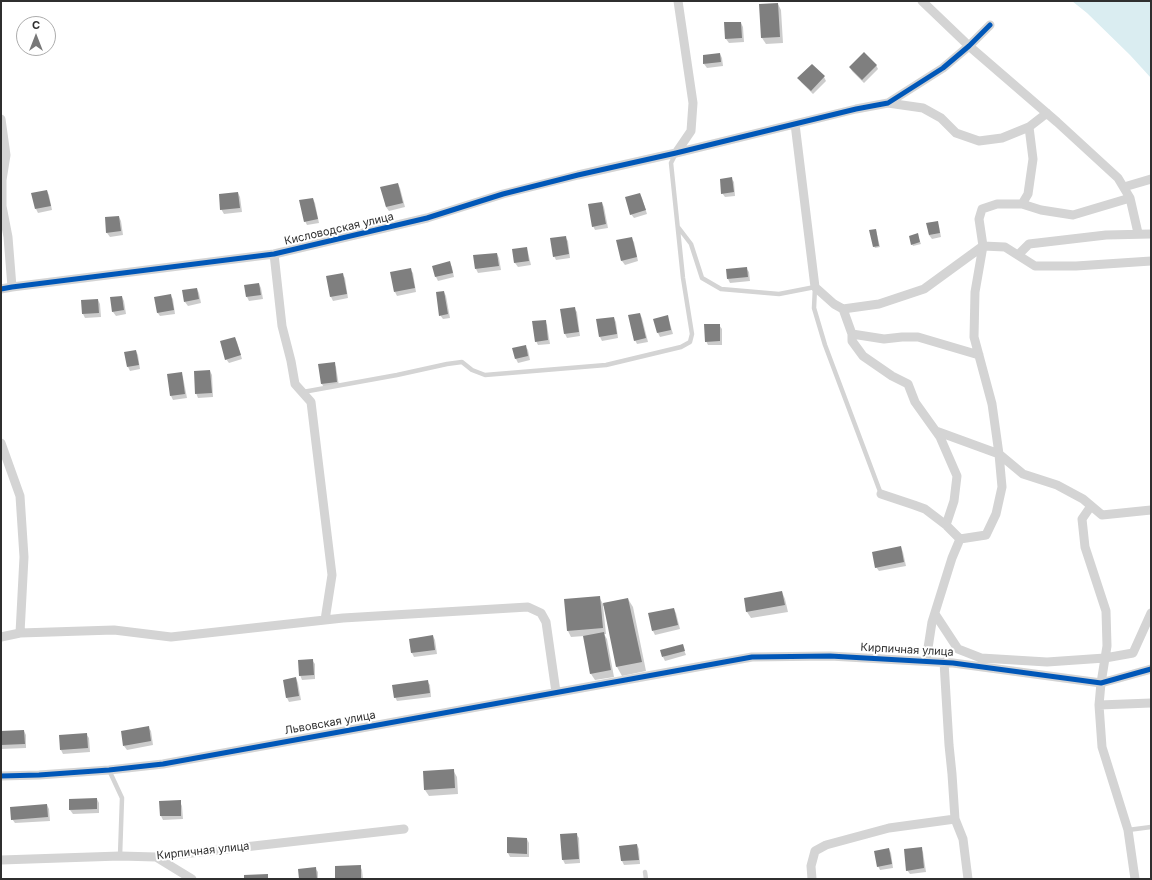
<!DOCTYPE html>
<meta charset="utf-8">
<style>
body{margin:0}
#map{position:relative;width:1152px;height:880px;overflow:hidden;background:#fff;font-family:Inter,sans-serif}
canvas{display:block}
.frame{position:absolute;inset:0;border:2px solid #2f2f2f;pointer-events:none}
.north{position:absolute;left:16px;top:16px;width:40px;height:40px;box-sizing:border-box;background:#fff;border:1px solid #acacac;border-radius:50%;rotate:0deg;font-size:11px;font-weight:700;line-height:16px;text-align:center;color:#2f2f2f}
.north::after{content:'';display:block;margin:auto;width:14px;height:18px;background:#787878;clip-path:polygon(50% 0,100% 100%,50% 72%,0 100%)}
</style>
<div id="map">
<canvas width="1152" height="880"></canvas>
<div class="frame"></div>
<div class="north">С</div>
</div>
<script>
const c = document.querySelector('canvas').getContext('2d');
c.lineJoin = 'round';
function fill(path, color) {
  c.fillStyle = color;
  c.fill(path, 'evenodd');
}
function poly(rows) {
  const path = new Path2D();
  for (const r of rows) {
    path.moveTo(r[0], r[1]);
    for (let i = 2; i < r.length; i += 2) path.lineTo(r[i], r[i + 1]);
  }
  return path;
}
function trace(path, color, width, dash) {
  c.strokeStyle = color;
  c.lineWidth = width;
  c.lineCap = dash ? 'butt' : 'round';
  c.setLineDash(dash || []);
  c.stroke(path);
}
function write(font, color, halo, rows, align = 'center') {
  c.font = font + ' Inter,sans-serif';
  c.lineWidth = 4;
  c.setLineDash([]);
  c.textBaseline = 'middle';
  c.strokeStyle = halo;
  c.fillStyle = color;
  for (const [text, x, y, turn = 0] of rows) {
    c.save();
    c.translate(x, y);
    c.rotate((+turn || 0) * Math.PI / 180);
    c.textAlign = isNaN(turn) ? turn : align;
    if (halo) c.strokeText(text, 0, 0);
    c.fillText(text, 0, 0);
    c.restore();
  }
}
const water = poly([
 [1072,1,1151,1,1151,78,1130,55,1087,13]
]);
const shadow = poly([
 [778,4,781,10,783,43,766,44,762,38],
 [741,23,743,27,744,42,729,43,726,39],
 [720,54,722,58,723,66,707,68,704,64],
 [876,65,878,69,864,83,852,71,850,67],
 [824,77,826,81,813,94,801,82,799,78],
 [731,178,734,182,735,196,725,197,722,193],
 [398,184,400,188,405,207,389,211,386,207,382,188],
 [47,191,49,195,52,210,38,213,36,209],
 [238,193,240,197,242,212,224,214,221,209],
 [640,194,642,198,647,214,634,218,631,214],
 [313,199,315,203,319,223,307,225,305,221],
 [602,203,604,207,608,228,595,230,593,226],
 [119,217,121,221,123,235,110,237,107,233,106,218],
 [937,222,939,226,941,237,932,239,929,235,927,223],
 [876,230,880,247,875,248,874,246],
 [918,236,921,244,913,246,912,244],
 [565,237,568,241,570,258,556,260,554,256],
 [631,238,634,242,638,261,625,265,622,261,618,241],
 [526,248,528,252,531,265,518,267,515,263,513,250],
 [497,254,499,258,501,270,478,273,476,269],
 [450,263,452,267,454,277,438,281,436,277,434,267],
 [746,268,749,272,750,281,730,283,728,279],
 [410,269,413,273,416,292,397,296,395,292],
 [342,274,345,278,348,298,333,301,331,297,328,277],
 [259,284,261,288,263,299,249,301,247,297],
 [197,289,199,293,201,303,188,306,185,302],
 [444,292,446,296,450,318,443,319,440,315],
 [170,295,173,299,175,314,160,316,157,312],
 [122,297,124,301,126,314,116,316,113,312],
 [98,300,100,304,101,317,85,318,83,314,82,301],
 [574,308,577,312,580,336,567,338,565,334,561,310],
 [640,314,642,318,648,342,637,344,635,340],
 [667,316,669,320,673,334,660,337,658,333,655,319],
 [614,318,616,322,618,338,602,341,600,337],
 [545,321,547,325,550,344,538,345,536,341],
 [719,325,722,329,722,345,708,345,706,341],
 [235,338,237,342,242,359,229,363,226,359],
 [525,346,528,350,530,360,518,363,516,359,513,349],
 [136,351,138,355,140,369,130,371,128,367],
 [334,363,336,367,339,386,324,388,322,384,319,365],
 [210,371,212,375,213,397,198,398,196,393],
 [181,373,183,377,187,398,173,400,171,396],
 [901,547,903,552,906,566,879,571,876,567],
 [782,592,785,599,788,612,751,618,747,612,745,599],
 [599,597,603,604,628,599,633,607,646,671,622,676,617,667,605,606,603,606,606,634,604,634,607,639,614,677,595,680,591,674,584,636,571,637,568,631,565,600],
 [674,609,676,613,680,629,655,635,653,631],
 [433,636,435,640,437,654,414,657,412,653,410,639],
 [682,645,686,655,665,661,663,657],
 [312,660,315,664,315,679,302,680,300,675],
 [296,678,298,683,301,700,289,702,287,698,284,680],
 [427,681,430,685,431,697,397,701,395,697],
 [148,727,151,731,153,745,127,750,124,746],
 [24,731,26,735,26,748,1,749,1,732],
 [86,734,89,738,90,752,63,754,61,750],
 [453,770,457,777,458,794,429,796,425,790],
 [97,799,99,803,99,813,73,814,70,810],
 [180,802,182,806,183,819,163,820,161,816],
 [47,805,49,809,50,821,15,823,12,819],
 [576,834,579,838,580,863,565,864,563,860,561,835],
 [527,839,529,843,529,857,510,857,508,853],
 [637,845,639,849,640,864,624,865,622,861,620,846],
 [921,848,923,852,926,872,910,874,907,870],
 [889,849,891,853,893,868,880,870,878,866],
 [360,866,362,870,363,879,336,879],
 [315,868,318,872,318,879,300,879]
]);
const building = poly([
 [778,3,780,37,761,38,759,4],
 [724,22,741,22,742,38,725,39],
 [864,52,877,65,862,80,849,67],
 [720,53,721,62,703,64,703,55],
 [812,64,825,76,811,91,797,78],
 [732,177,734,192,721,194,720,179],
 [398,183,403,203,386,207,380,187],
 [47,190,51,206,35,209,31,193],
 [238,192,240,208,220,210,219,194],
 [640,193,646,210,630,215,625,197],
 [313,198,318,219,304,222,299,200],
 [602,202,606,224,592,227,588,204],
 [119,216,121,231,106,233,105,217],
 [938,221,940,233,929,235,926,223],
 [876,229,879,246,873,247,869,230],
 [918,233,920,242,911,245,909,236],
 [566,236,569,254,553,257,550,238],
 [632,237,637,257,621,261,616,240],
 [527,247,529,261,514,263,512,249],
 [497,253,499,266,475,269,473,255],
 [450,261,453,273,435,277,432,266],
 [747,267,748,277,727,279,726,269],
 [411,268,415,288,394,292,390,272],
 [343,273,347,294,330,297,326,276],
 [259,283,261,295,246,297,244,285],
 [197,288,199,299,184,302,182,290],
 [444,291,448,314,439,316,436,292],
 [171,294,174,310,157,313,154,297],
 [122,296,124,310,112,312,110,297],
 [98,299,99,313,82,314,81,300],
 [575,307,579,332,564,334,560,309],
 [640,313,646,338,634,341,628,315],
 [668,315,671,330,657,333,653,319],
 [614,317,617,334,599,337,596,319],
 [546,320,548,340,535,342,532,321],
 [704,324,720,324,720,341,705,342],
 [235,337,241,355,225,360,220,341],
 [526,345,528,356,515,359,512,348],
 [136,350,139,365,127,367,124,352],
 [335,362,337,382,321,384,318,364],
 [210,370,212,393,195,394,194,371],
 [182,372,185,394,170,396,167,374],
 [901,546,904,562,875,568,872,552],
 [782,591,785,605,746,612,744,598],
 [600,596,603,628,567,631,564,599],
 [628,598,642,662,616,667,603,603],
 [674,608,678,625,652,631,648,613],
 [604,632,611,670,590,674,583,636],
 [433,635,435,650,411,653,409,639],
 [683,644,685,651,662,657,660,650],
 [313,659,314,675,299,676,298,660],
 [296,677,299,696,286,698,283,680],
 [428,680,430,693,394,698,392,685],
 [149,726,151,741,123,746,121,731],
 [24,730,25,744,1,745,1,731],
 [87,733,88,748,60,750,59,735],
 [454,769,455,788,424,790,423,771],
 [97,798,97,809,69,810,69,799],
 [181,800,181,816,160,816,159,801],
 [47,804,48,817,11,820,10,807],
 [577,833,579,859,562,860,560,834],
 [507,837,527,838,527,854,507,853],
 [637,844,639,860,621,861,619,846],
 [922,847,924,868,906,871,904,849],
 [889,848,892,864,877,867,874,851],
 [361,865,361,879,335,879,335,866],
 [316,867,317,879,299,879,298,869],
 [268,874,268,879,244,879,244,875]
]);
const lane = poly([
 [678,227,691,244,702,278,721,289,779,294,815,287,814,308,825,345,881,494],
 [303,392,397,375,447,364,462,362,472,370,485,375,606,365,681,347,690,342,692,334,683,278,671,163,676,153],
 [109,770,122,798,120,856],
 [1128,830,1151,827],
 [645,872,646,879]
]);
const street = poly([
 [922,1,969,46,1057,122,1118,178,1130,198,1138,233],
 [888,103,923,108,941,118,956,133,979,141,1002,138,1029,127,1047,113],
 [1,119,6,155,2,180,2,206,8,237,12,287],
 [795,124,815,287,834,304,843,309,852,334,852,341,863,356,892,376,908,384,915,402,940,437,957,476,954,501,946,525],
 [676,153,691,131,693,103,678,1],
 [1124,187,1151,179],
 [1022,204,1028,194,1033,159,1029,127],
 [274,254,282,326,291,361,295,384,311,402,332,575,325,620],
 [1018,255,1029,244,1106,235,1151,234],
 [1,289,12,287,274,254,427,218,503,194,578,175,676,153,856,109,888,103,943,68,969,46,990,25],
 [843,309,879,304,924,289,983,246,1005,247,1035,266,1076,266,1151,261],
 [852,334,884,339,902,337,918,337,979,355],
 [936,431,999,454,1023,474,1057,485,1083,499,1102,515,1151,510],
 [1,443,20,496,24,557,20,633],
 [881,494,914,505,925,509,946,525,960,539],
 [1091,506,1082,519,1085,547,1106,611,1107,646,1101,683,1099,705,1102,747,1128,830,1135,879],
 [935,614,958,649,981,658,1047,662,1105,658,1133,653,1151,613],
 [1,637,20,633,114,630,171,637,343,618,528,607,541,613,546,622,556,692],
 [926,661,932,622,952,558,960,539,986,535,996,514,1002,487,999,454,992,404,974,337,975,292,983,246,979,219,982,209,997,204,1022,204,1041,210,1073,215,1130,198],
 [944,662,949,745,952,774,955,819,963,839,968,879],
 [1099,705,1151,703],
 [1,776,39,775,109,770,163,764,752,657,830,656,953,663,1101,683,1151,669],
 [156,857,192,879],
 [1,860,120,856,156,857,404,829],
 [812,879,811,866,815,851,826,845,889,828,955,819]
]);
const cycleway = poly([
 [1,289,12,287,274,254,427,218,503,194,578,175,676,153,856,109,888,103,943,68,969,46,990,25],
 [1,776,39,775,109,770,163,764,752,657,830,656,953,663,1101,683,1151,669]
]);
const streetNames = [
 ["Кисловодская улица",339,229,-13],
 ["Кирпичная улица",907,650,3],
 ["Львовская улица",330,723,-10],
 ["Кирпичная улица",203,851,-6]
];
fill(water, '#daedf1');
fill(shadow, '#0003');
fill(building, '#7f7f7f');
trace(lane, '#d4d4d4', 4.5);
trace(street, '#d4d4d4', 9);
trace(cycleway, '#0057b8', 5);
write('11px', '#2f2f2f', '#fff', streetNames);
</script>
